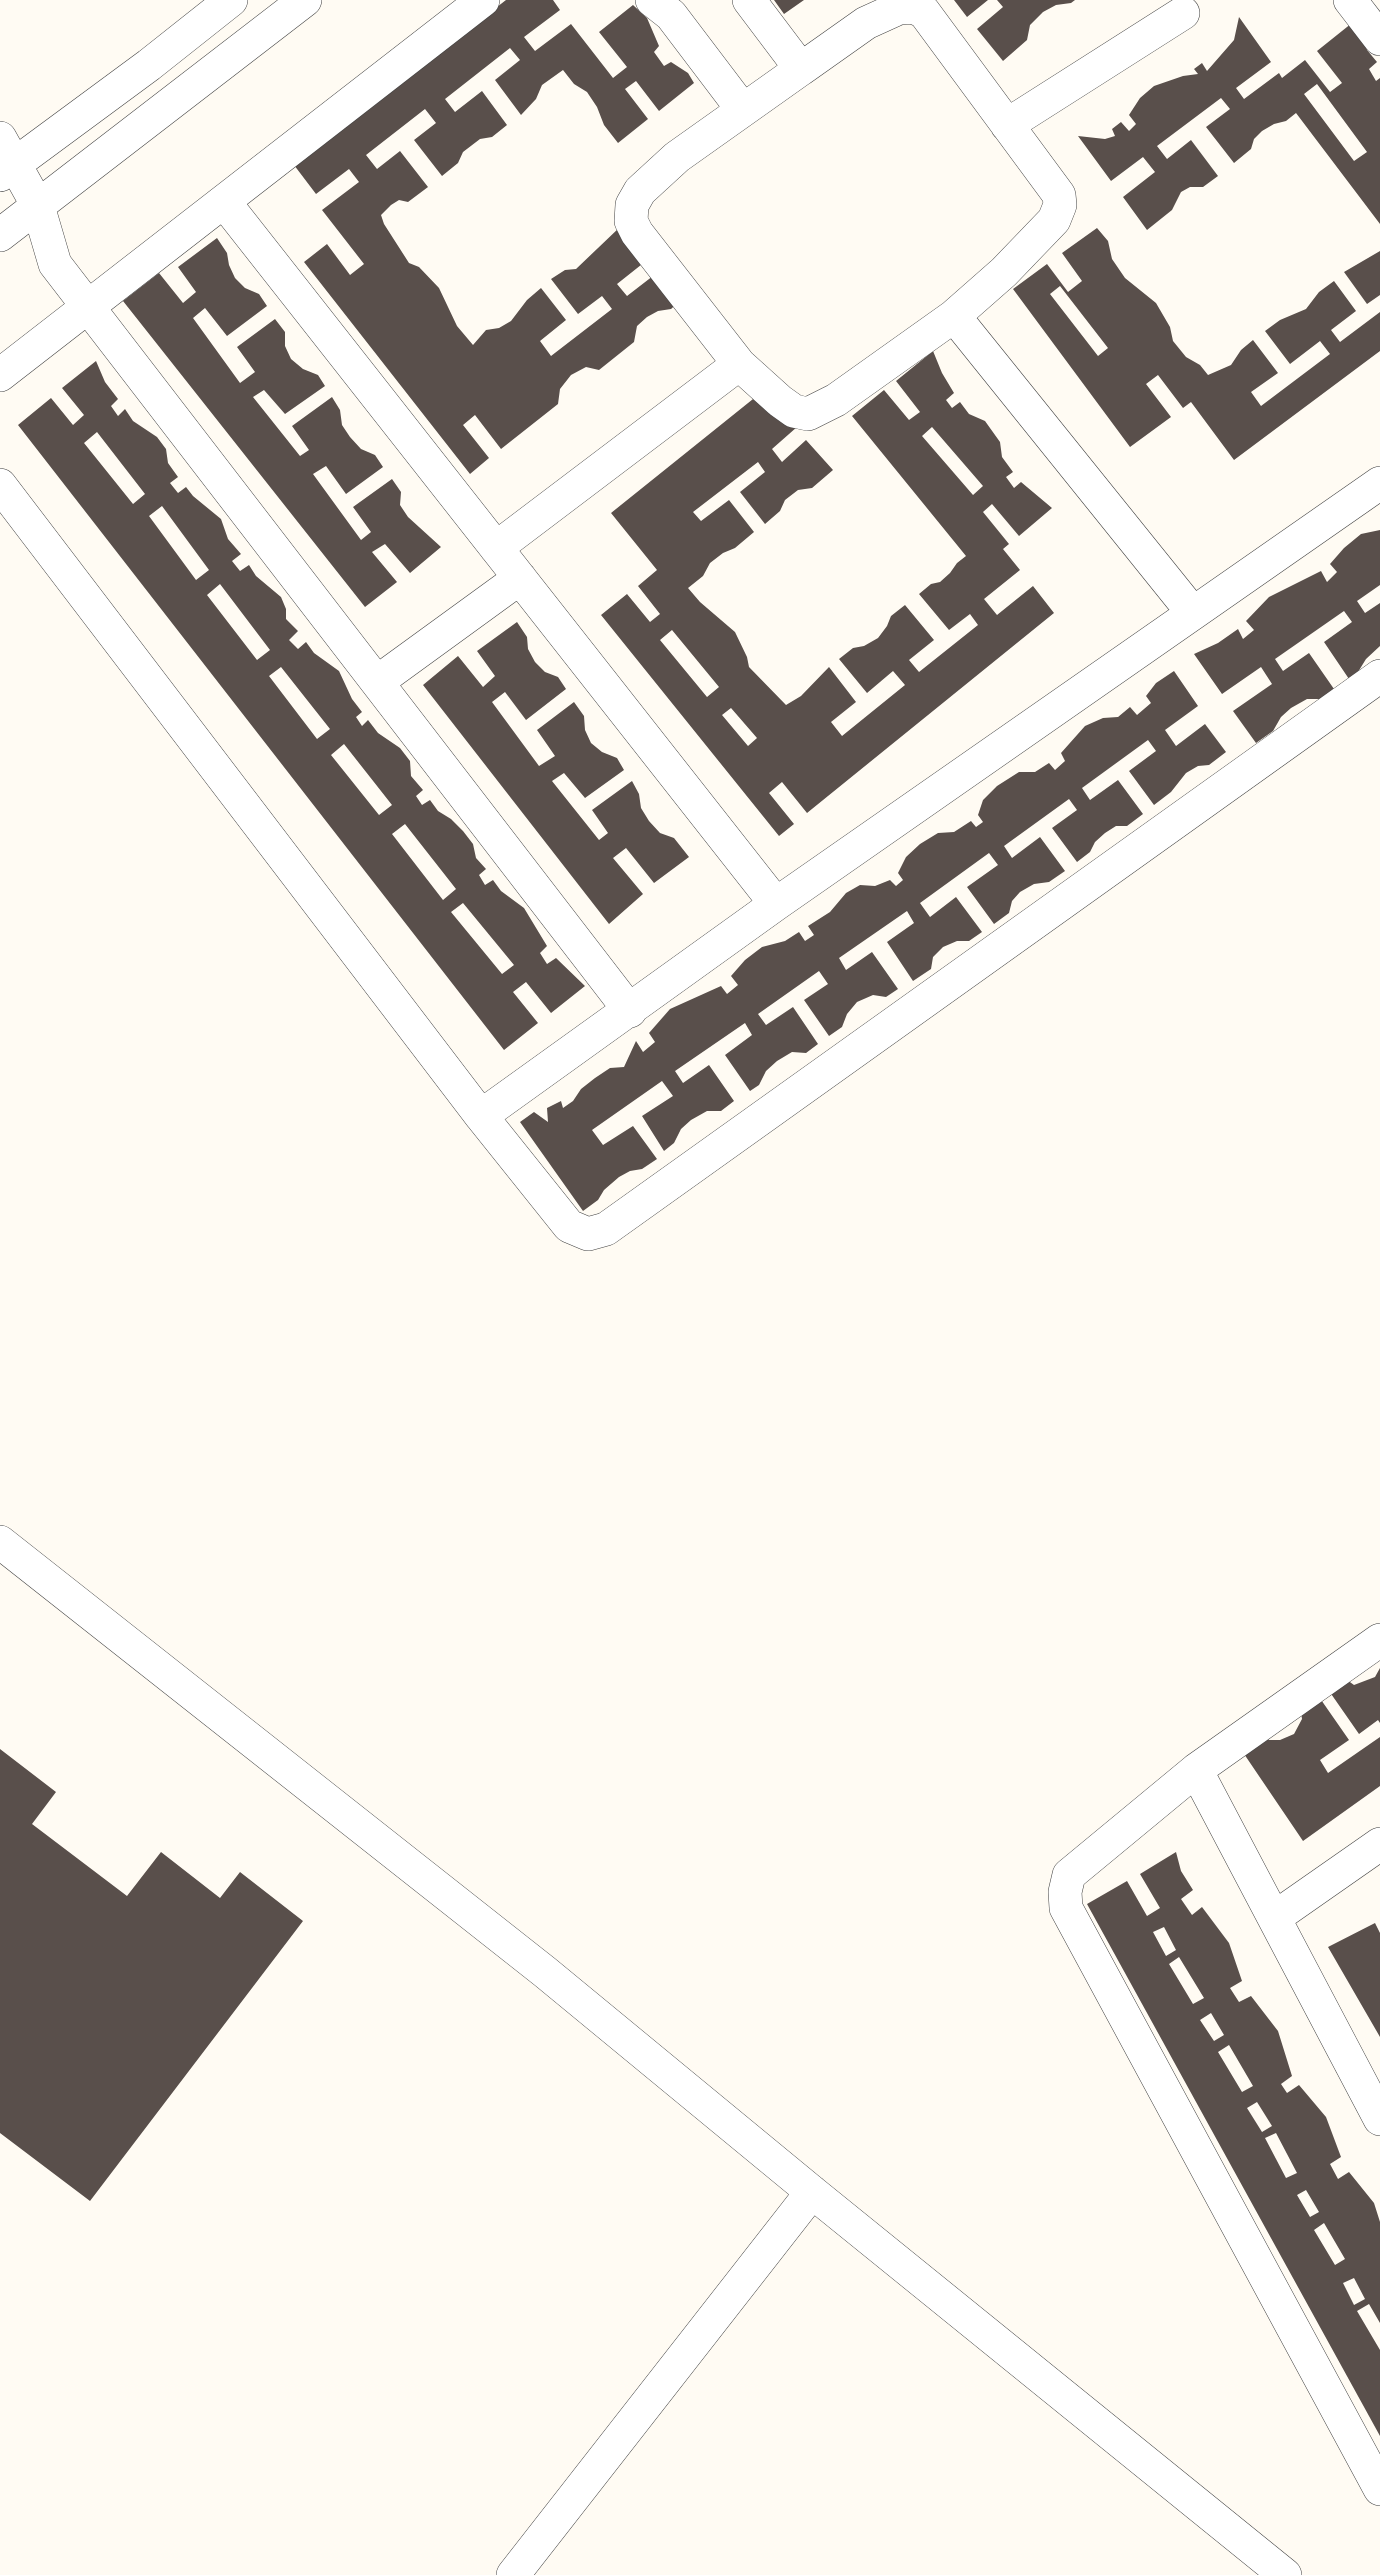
<!DOCTYPE html>
<style>
body{margin:0}
canvas{display:block;background:#fffbf3}
</style>
<canvas width="1380" height="2575"></canvas>
<script>
const c = document.querySelector('canvas').getContext('2d');
c.lineJoin = 'round';
function fill(path, color) {
  c.fillStyle = color;
  c.fill(path, 'evenodd');
}
function poly(rows) {
  const path = new Path2D();
  for (const r of rows) {
    path.moveTo(r[0], r[1]);
    for (let i = 2; i < r.length; i += 2) path.lineTo(r[i], r[i + 1]);
  }
  return path;
}
function trace(path, color, width, dash) {
  c.strokeStyle = color;
  c.lineWidth = width;
  c.lineCap = dash ? 'butt' : 'round';
  c.setLineDash(dash || []);
  c.stroke(path);
}
const building = poly([
 [506,0,553,0,560,10,524,37,535,51,571,24,613,78,627,67,599,32,633,5,647,18,659,46,654,52,664,66,671,62,688,73,694,83,659,111,636,81,625,89,648,119,618,143,604,125,597,107,587,92,574,84,563,70,542,85,536,99,521,115,495,80,520,60,510,48,445,99,455,112,482,91,507,125,492,137,480,139,463,152,458,163,442,176,414,140,436,123,425,109,366,155,377,169,400,151,428,187,408,202,399,200,391,205,381,215,384,224,409,263,419,267,439,288,457,326,473,345,486,330,499,328,511,321,527,300,541,288,566,320,540,341,551,356,612,309,602,296,578,314,551,279,565,270,576,269,620,227,646,261,617,284,627,296,662,269,683,298,671,309,658,311,647,317,637,326,634,342,599,370,586,367,571,375,560,389,558,404,501,449,475,415,463,425,489,458,470,474,304,262,327,244,350,275,364,264,322,210,359,182,349,169,316,194,294,165],
 [774,0,804,0,784,14],
 [954,0,988,0,967,17],
 [997,0,1075,0,1071,3,1056,5,1043,12,1030,25,1027,40,1003,61,977,29,1003,7],
 [1239,17,1271,62,1236,88,1244,99,1279,73,1282,78,1305,60,1330,92,1342,83,1317,51,1352,23,1365,39,1367,50,1377,62,1369,69,1376,81,1380,78,1380,224,1296,113,1286,121,1274,124,1262,131,1254,139,1251,149,1234,163,1206,127,1230,109,1221,98,1157,146,1167,159,1191,140,1218,176,1203,187,1190,187,1181,192,1172,210,1147,230,1123,197,1155,172,1143,157,1111,181,1078,136,1105,139,1115,136,1112,129,1121,122,1129,131,1136,124,1129,115,1140,98,1154,86,1183,76,1198,74,1194,69,1202,63,1207,71,1234,40],
 [1317,84,1367,152,1354,161,1304,94],
 [1097,228,1108,241,1112,259,1125,278,1156,303,1170,327,1173,341,1186,357,1200,365,1208,375,1231,365,1241,350,1253,340,1278,373,1251,392,1261,406,1330,354,1320,341,1290,364,1265,331,1280,320,1306,309,1319,292,1334,281,1356,311,1331,330,1340,342,1380,312,1380,351,1234,460,1191,402,1183,408,1158,375,1146,384,1171,417,1130,447,1013,289,1047,264,1068,292,1082,281,1062,253],
 [1060,286,1108,348,1098,356,1050,294],
 [217,238,227,253,229,265,235,278,245,288,259,294,267,306,227,336,205,308,193,318,240,383,255,372,237,347,275,319,285,332,285,346,291,359,303,369,318,375,325,386,285,414,264,390,253,397,300,456,309,450,292,426,332,397,340,410,342,425,350,437,361,449,375,455,383,467,346,494,326,466,313,474,361,540,371,532,353,507,392,479,401,492,400,505,408,517,441,547,410,573,385,544,372,552,397,582,365,607,123,301,159,273,183,303,196,292,178,267],
 [1380,251,1380,295,1367,304,1344,272],
 [933,351,942,373,954,393,946,400,952,408,960,402,969,414,985,421,1000,442,1002,457,1013,472,1006,477,1014,488,1021,482,1052,508,1019,536,992,504,983,512,1009,544,1003,549,1020,570,984,599,997,615,1033,586,1054,613,807,813,782,782,769,793,794,824,779,836,601,615,627,594,650,622,660,614,638,586,657,570,611,513,763,391,797,427,772,449,782,462,806,440,833,470,812,488,798,490,785,500,780,511,765,524,740,492,765,472,758,462,693,512,701,521,729,500,754,532,735,548,723,553,710,563,703,576,688,588,700,602,735,632,747,657,749,667,786,705,801,696,829,667,856,702,831,722,842,736,905,685,893,671,867,693,839,659,853,648,864,646,878,638,887,626,891,616,905,605,934,640,909,660,919,672,978,625,970,614,949,630,919,594,931,584,940,582,950,573,957,563,966,556,852,416,884,390,909,420,920,412,896,381],
 [932,427,983,486,973,495,922,436],
 [672,630,719,687,707,697,660,640],
 [731,708,757,738,748,746,722,715],
 [96,361,105,382,118,399,111,406,118,416,125,409,133,421,157,437,166,449,168,463,178,477,170,483,178,493,186,487,193,496,221,519,228,539,241,554,232,561,240,571,249,565,256,576,281,597,286,609,286,619,298,631,289,640,298,649,306,642,314,653,339,671,352,699,362,712,356,717,362,726,368,720,378,733,400,748,410,761,411,776,423,790,416,796,422,805,430,800,438,811,451,819,463,831,473,844,476,858,486,869,479,875,485,885,493,880,501,891,524,908,547,946,540,953,547,964,556,958,585,986,551,1013,526,982,513,992,538,1023,504,1050,18,425,51,398,73,425,84,415,62,388],
 [97,432,145,494,133,504,84,443],
 [162,506,209,570,196,580,149,516],
 [220,584,270,650,257,660,207,595],
 [281,667,330,729,317,739,269,676],
 [344,744,392,805,379,815,331,755],
 [405,824,456,889,443,900,392,834],
 [463,903,514,965,502,974,451,912],
 [1380,530,1380,585,1357,601,1365,613,1380,603,1380,646,1366,659,1358,672,1349,679,1324,642,1352,622,1344,611,1275,659,1283,671,1309,653,1334,689,1320,699,1307,699,1291,708,1281,717,1273,731,1256,743,1233,711,1272,684,1261,667,1222,694,1194,654,1218,643,1238,629,1243,639,1254,630,1246,621,1269,597,1321,571,1327,582,1337,572,1330,564,1344,548,1361,534],
 [517,622,527,637,528,649,535,662,545,672,558,677,566,689,526,720,505,692,492,702,539,766,555,756,537,730,574,702,584,716,585,730,591,743,602,752,617,758,624,770,585,798,564,773,552,781,599,840,608,833,592,810,632,781,639,794,641,808,649,821,660,833,674,838,689,857,654,883,626,848,613,858,643,894,609,924,423,685,458,656,483,687,495,676,477,651],
 [1174,671,1198,706,1165,730,1176,746,1205,724,1226,752,1209,765,1198,766,1186,773,1171,792,1154,805,1129,771,1156,751,1148,740,1082,788,1090,800,1118,780,1143,814,1127,826,1116,826,1105,833,1095,842,1090,852,1077,862,1052,828,1077,810,1069,799,1004,846,1012,858,1040,837,1065,871,1049,882,1034,884,1020,892,1012,901,1009,913,994,924,967,887,998,865,989,853,920,903,930,917,956,897,982,932,969,941,957,941,943,947,933,957,931,969,913,981,887,942,914,923,907,911,839,958,846,970,872,952,898,989,886,997,873,995,857,1002,847,1014,842,1027,829,1036,804,1000,828,984,819,971,758,1014,766,1025,793,1007,818,1044,806,1053,792,1052,777,1061,766,1071,759,1085,750,1091,725,1055,752,1035,745,1023,675,1071,683,1083,709,1065,734,1101,721,1111,707,1111,691,1120,681,1129,674,1143,664,1151,642,1116,673,1096,662,1081,592,1130,603,1145,633,1126,657,1159,642,1169,630,1171,619,1177,604,1190,598,1200,583,1211,520,1122,534,1112,548,1122,547,1108,561,1101,563,1108,573,1101,581,1089,595,1078,610,1068,624,1067,636,1041,643,1052,655,1042,649,1033,670,1009,721,986,727,994,738,985,731,976,745,960,762,947,785,941,799,932,805,941,814,935,808,926,830,912,846,893,860,885,875,886,890,880,896,886,903,880,898,873,906,857,920,844,938,833,954,832,971,821,976,827,983,822,978,815,983,800,997,786,1019,772,1035,772,1049,763,1055,770,1065,761,1061,753,1085,726,1103,718,1118,717,1130,707,1137,715,1151,703,1146,696,1156,683],
 [1380,1668,1380,1723,1378,1720,1359,1734,1327,1688,1343,1677,1354,1685,1375,1677],
 [1317,1694,1349,1740,1320,1760,1328,1773,1380,1737,1380,1786,1303,1841,1240,1748,1262,1733,1269,1740,1280,1740,1294,1734,1302,1719,1300,1705],
 [0,1749,56,1792,32,1824,127,1896,161,1852,220,1898,240,1872,303,1921,90,2201,0,2133],
 [1176,1852,1181,1871,1193,1890,1181,1899,1192,1915,1202,1907,1229,1943,1242,1981,1230,1988,1239,2002,1251,1996,1278,2031,1292,2076,1281,2084,1287,2093,1299,2085,1326,2117,1341,2157,1330,2164,1338,2179,1349,2172,1374,2203,1380,2222,1380,2323,1369,2304,1357,2311,1380,2350,1380,2436,1087,1904,1127,1881,1147,1916,1160,1908,1140,1874],
 [1164,1927,1176,1950,1166,1956,1153,1932],
 [1179,1957,1204,1998,1193,2004,1169,1964],
 [1211,2013,1224,2035,1214,2041,1200,2020],
 [1229,2045,1253,2086,1242,2092,1218,2052],
 [1257,2102,1272,2126,1262,2132,1247,2108],
 [1276,2133,1297,2173,1286,2178,1265,2138],
 [1306,2190,1319,2212,1310,2217,1297,2195],
 [1324,2223,1345,2259,1335,2265,1314,2230],
 [1354,2278,1365,2299,1354,2305,1343,2283],
 [1375,1923,1380,1933,1380,2037,1328,1947]
]);
const minor = poly([
 [652,0,671,15,743,110],
 [749,0,801,69,866,23,899,8,913,7,924,12,1059,195,1060,205,1054,220,1004,272,954,316,1193,613],
 [1350,0,1380,39],
 [1007,125,1183,13],
 [0,138,38,206,55,264,630,1011],
 [0,175,149,65,231,0],
 [225,203,776,904],
 [0,235,305,0],
 [739,364,780,401,794,411,808,414,836,400,954,316],
 [0,375,483,0],
 [0,485,481,1116,569,1226,588,1234,606,1229,1380,676],
 [496,548,739,364,637,233,631,221,632,205,640,191,677,157,801,69],
 [377,682,520,578],
 [481,1116,776,904,1380,483],
 [0,1542,545,1972,812,2192,1285,2575],
 [1380,1640,1196,1770,1069,1875,1065,1892,1066,1908,1380,2489],
 [1196,1770,1380,2119],
 [1274,1918,1380,1844],
 [513,2575,812,2192]
]);
fill(building, '#594f4b');
trace(minor, '#434343', 34);
trace(minor, '#fff', 33);
</script>
